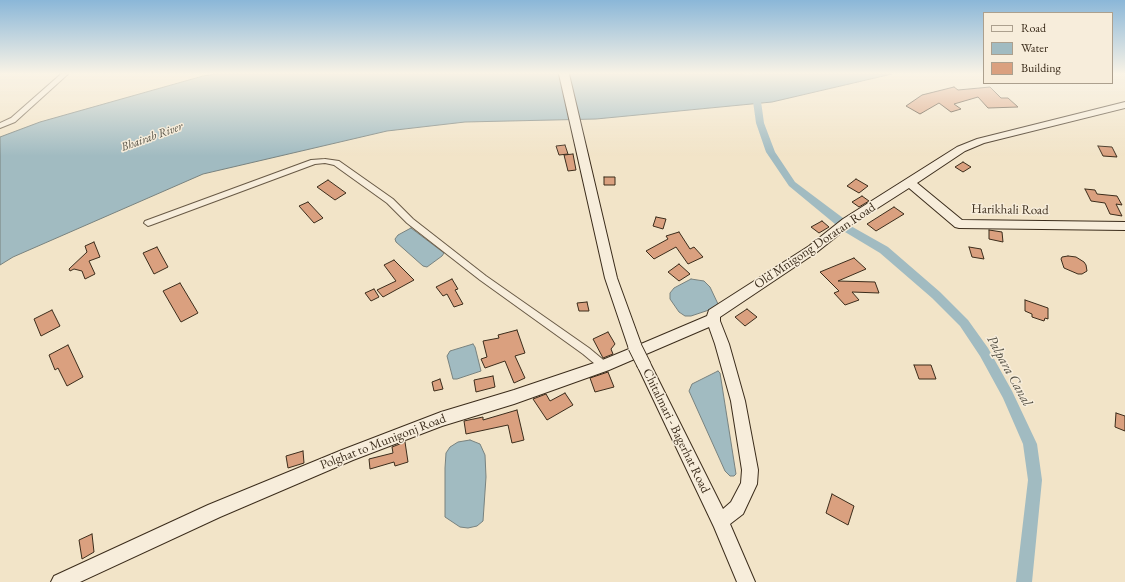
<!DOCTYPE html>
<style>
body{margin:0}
#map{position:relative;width:1125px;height:582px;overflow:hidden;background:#f2e4c8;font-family:"EB Garamond",serif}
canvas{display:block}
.legend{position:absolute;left:983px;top:12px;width:130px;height:72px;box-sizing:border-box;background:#f7eddb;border:1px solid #aca08e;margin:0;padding:5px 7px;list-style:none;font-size:12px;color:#3b2c1b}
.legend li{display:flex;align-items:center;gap:8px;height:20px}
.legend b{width:20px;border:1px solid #aca08e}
</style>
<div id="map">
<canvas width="1125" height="582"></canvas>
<ul class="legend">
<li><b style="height:5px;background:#f7eddb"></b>Road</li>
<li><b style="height:11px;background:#a1bbc1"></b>Water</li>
<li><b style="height:11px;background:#daa07f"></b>Building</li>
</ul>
</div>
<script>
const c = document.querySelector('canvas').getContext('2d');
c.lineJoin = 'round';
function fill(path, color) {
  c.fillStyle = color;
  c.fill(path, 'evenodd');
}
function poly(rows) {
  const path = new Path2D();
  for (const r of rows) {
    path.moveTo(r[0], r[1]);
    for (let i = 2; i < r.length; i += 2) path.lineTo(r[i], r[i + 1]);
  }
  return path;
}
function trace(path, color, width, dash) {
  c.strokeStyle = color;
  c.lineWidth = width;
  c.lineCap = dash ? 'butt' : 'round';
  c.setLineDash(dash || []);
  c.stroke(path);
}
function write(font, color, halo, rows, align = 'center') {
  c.font = font + ' "EB Garamond",serif';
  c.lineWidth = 3;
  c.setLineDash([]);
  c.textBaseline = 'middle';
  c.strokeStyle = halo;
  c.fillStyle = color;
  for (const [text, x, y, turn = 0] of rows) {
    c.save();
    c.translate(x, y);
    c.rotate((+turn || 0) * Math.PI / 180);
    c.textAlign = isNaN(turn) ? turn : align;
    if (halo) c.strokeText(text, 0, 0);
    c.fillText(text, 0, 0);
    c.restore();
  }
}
const water = poly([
 [216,74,892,74,772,102,596,119,465,122,387,131,203,174,13,257,0,265,0,137,40,122,203,76,216,74],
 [411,228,444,253,442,256,427,267,423,266,396,242,395,239,398,235,411,228],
 [691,279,704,281,710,287,718,304,715,308,691,316,685,316,679,312,670,299,670,293,674,288,691,279],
 [473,344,475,347,481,371,457,379,453,379,447,356,450,351,473,344],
 [718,371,720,373,736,474,734,476,730,476,725,471,689,391,692,384,718,371],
 [470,440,480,444,485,455,486,477,483,521,477,526,468,528,460,527,445,517,445,468,446,453,450,447,458,442,470,440]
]);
const canal = poly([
 [744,74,752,74,760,94,764,123,775,152,795,182,843,218,844,221,843,224,835,224,789,186,766,152,756,123,752,94,744,74],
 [849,225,888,247,940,292,968,320,988,348,1012,391,1037,444,1042,480,1032,582,1016,582,1028,480,1023,444,1003,398,980,356,960,326,932,298,880,253,845,232,844,229,845,226,849,225]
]);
const building = poly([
 [954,87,958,90,990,87,1001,98,1008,98,1018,107,988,108,978,97,954,104,961,109,951,112,939,103,920,114,906,106,922,95,954,87],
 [565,145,568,154,559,155,556,146,565,145],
 [1098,146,1112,147,1117,157,1103,156,1098,146],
 [573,154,576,170,568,171,564,155,573,154],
 [963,162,971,167,963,172,955,167,963,162],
 [604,177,615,177,615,185,604,185,604,177],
 [856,179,868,186,859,193,847,186,856,179],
 [328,180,346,193,335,200,317,187,328,180],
 [1085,189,1095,190,1097,194,1117,196,1122,205,1116,204,1122,216,1110,214,1105,203,1091,201,1085,189],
 [862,196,869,201,859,207,852,202,862,196],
 [308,202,323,218,314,223,299,206,308,202],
 [894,207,904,214,876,231,867,224,894,207],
 [656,217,666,219,663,229,653,226,656,217],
 [822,221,829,227,819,233,811,227,822,221],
 [989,230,1002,232,1003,242,989,239,989,230],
 [679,232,690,249,694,247,703,257,688,264,676,247,654,259,646,251,668,239,666,236,679,232],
 [94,242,100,257,89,261,95,274,85,279,82,271,74,269,70,271,69,269,87,252,85,246,94,242],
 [157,247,168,267,154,274,143,253,157,247],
 [969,247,981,249,984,259,972,257,969,247],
 [1068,256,1076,257,1084,262,1086,265,1087,271,1082,274,1078,274,1064,268,1061,259,1062,257,1068,256],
 [854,258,866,269,838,281,875,282,879,293,852,292,859,300,845,305,834,293,839,291,820,272,854,258],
 [394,260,414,280,383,297,377,290,396,281,384,265,394,260],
 [679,264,690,274,679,281,668,272,679,264],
 [452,279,458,289,455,290,463,304,454,307,447,294,443,296,436,287,452,279],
 [180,283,198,313,181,322,163,291,180,283],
 [374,289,379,297,371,301,365,293,374,289],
 [1025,300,1048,308,1048,319,1045,318,1044,321,1032,317,1032,314,1025,311,1025,300],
 [587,302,589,311,579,311,577,303,587,302],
 [747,309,757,317,745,326,735,317,747,309],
 [52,310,60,326,41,336,34,319,52,310],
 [517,330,525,353,515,356,525,378,514,383,505,361,485,368,481,359,487,357,483,341,499,338,498,335,517,330],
 [608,332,615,344,611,349,613,354,603,358,593,339,608,332],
 [68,345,83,377,67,386,58,368,55,370,49,355,68,345],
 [914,365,931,365,936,379,919,379,914,365],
 [608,372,614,387,595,392,590,378,608,372],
 [493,376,495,387,476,392,474,380,493,376],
 [440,379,443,389,434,391,432,382,440,379],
 [565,393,573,405,547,420,533,399,546,394,550,401,565,393],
 [517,410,524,440,512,443,508,425,466,434,464,421,483,417,483,420,517,410],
 [1116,413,1125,416,1125,431,1115,427,1116,413],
 [405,442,408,462,395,466,394,462,370,469,369,459,393,453,392,447,405,442],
 [303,451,304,463,288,468,286,456,303,451],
 [832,494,854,506,848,525,826,513,832,494],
 [92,534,94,552,82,559,79,540,92,534]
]);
const street = poly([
 [61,74,68,74,15,122,0,128,0,123,11,118,61,74],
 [325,159,339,161,393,199,413,219,486,276,589,348,607,363,609,366,607,369,604,370,601,369,583,354,480,280,407,223,387,203,334,165,325,163,315,164,151,225,148,226,144,223,145,221,311,160,325,159]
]);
const secondary = poly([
 [559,74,569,74,617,278,641,344,707,316,709,310,809,246,843,219,957,147,977,139,1125,102,1125,108,984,143,965,151,917,183,962,220,1125,222,1125,230,959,228,955,227,909,188,851,225,817,252,720,317,720,321,729,344,745,401,758,470,757,484,743,514,730,524,755,582,737,582,714,527,637,365,639,361,644,359,649,361,723,509,731,502,741,483,742,470,731,401,715,344,709,327,609,370,514,404,442,426,353,460,220,517,80,582,51,582,54,576,208,505,342,450,441,412,514,390,600,361,629,349,605,278,559,74]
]);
const secondaryBridge = poly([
 [635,347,644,365]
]);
const farWaternames = [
 ["Bhairab River",152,137,-20]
];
const streetNames = [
 ["Harikhali Road",1010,210,1],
 ["Old Mnigong Doratan Road",815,246,-34],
 ["Chitalmari - Bagerhat Road",676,431,64],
 ["Polghat to Munigonj Road",383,442,-21]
];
const waterNames = [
 ["Palpara Canal",1009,371,61]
];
fill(water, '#a1bbc1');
trace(water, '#78827f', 1);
fill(canal, '#a1bbc1');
fill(building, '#daa07f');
trace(building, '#3b2c1b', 1);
trace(street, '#695a46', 2);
trace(secondary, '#3b2c1b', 2);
fill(street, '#f7eddb');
fill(secondary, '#f7eddb');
trace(secondaryBridge, '#3b2c1b', 15, []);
trace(secondaryBridge, '#f7eddb', 13);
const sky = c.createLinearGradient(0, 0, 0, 156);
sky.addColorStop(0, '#8bb7d8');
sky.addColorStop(0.47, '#f9f3e6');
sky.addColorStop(1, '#f9f3e600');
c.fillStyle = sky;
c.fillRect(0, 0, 1125, 156);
write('italic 12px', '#545044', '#f7eddb', farWaternames);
write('13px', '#3b2c1b', '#f7eddb', streetNames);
write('italic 14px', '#545044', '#f7eddb', waterNames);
</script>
